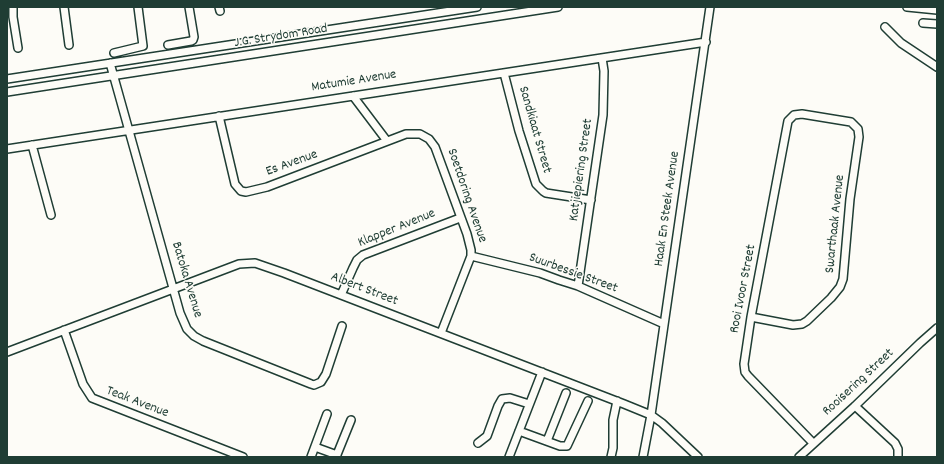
<!DOCTYPE html>
<style>
body{margin:0}
#map{position:relative;width:944px;height:464px;overflow:hidden;background:#fdfcf7;font-family:Dekko,sans-serif}
canvas{display:block}
.frame{position:absolute;inset:0;border:8px solid #1f3d34;pointer-events:none}
</style>
<div id="map">
<canvas width="944" height="464"></canvas>
<div class="frame"></div>
</div>
<script>
const c = document.querySelector('canvas').getContext('2d');
c.lineJoin = 'round';
function poly(rows) {
  const path = new Path2D();
  for (const r of rows) {
    path.moveTo(r[0], r[1]);
    for (let i = 2; i < r.length; i += 2) path.lineTo(r[i], r[i + 1]);
  }
  return path;
}
function trace(path, color, width, dash) {
  c.strokeStyle = color;
  c.lineWidth = width;
  c.lineCap = dash ? 'butt' : 'round';
  c.setLineDash(dash || []);
  c.stroke(path);
}
function write(font, color, halo, rows, align = 'center') {
  c.font = font + ' Dekko,sans-serif';
  c.lineWidth = 3;
  c.setLineDash([]);
  c.textBaseline = 'middle';
  c.strokeStyle = halo;
  c.fillStyle = color;
  for (const [text, x, y, turn = 0] of rows) {
    c.save();
    c.translate(x, y);
    c.rotate((+turn || 0) * Math.PI / 180);
    c.textAlign = isNaN(turn) ? turn : align;
    if (halo) c.strokeText(text, 0, 0);
    c.fillText(text, 0, 0);
    c.restore();
  }
}
const minor = poly([
 [13,7,13,17,18,48],
 [64,7,69,45],
 [219,7,220,11],
 [907,7,937,10],
 [923,23,937,24],
 [885,27,901,43,937,67],
 [168,45,191,41,193,40,194,37,189,7],
 [114,53,143,46,138,7],
 [110,63,180,313,187,329,194,336,203,341,311,384,314,385,321,382,326,374,342,326],
 [504,73,519,131,536,184,543,191,546,193,591,200],
 [7,79,477,7],
 [7,92,558,7],
 [353,96,387,141],
 [219,116,235,184,241,191,246,192,267,187,406,134,420,134,429,139,435,147,467,234,471,250,471,256,441,333],
 [32,145,51,215],
 [7,149,706,42],
 [471,256,540,273,559,280,578,286,664,324],
 [578,286,603,115,604,71,602,58],
 [341,295,353,268,357,260,363,255,460,218],
 [751,317,793,325,802,324,807,321,831,298,840,287,843,279,850,199,859,137,858,129,851,122,802,114,794,115,788,121,751,317,744,364,745,372,748,376,813,443],
 [64,330,83,384,92,398,243,457],
 [7,352,239,264,255,263,284,273,624,404,651,415,662,423,698,457],
 [855,406,895,443,898,449,898,457],
 [519,431,560,446,567,446,588,401],
 [547,441,566,393],
 [478,443,487,436,498,406,502,399,510,398,529,404],
 [315,447,337,455],
 [311,457,327,414],
 [336,457,351,420],
 [509,457,542,372],
 [611,457,613,448,613,420,617,401],
 [643,457,651,415,710,7],
 [799,457,855,406,920,343,937,328]
]);
const streetNames = [
 ["J.G. Strydom Road",281,37,-9],
 ["Matumie Avenue",354,82,-9],
 ["Sandkiaat Street",534,130,74],
 ["Es Avenue",292,164,-20],
 ["Katjiepiering Street",582,170,-82],
 ["Soetdoring Avenue",466,196,71],
 ["Haak En Steek Avenue",668,209,-82],
 ["Swarthaak Avenue",836,224,-84],
 ["Klapper Avenue",397,229,-22],
 ["Suurbessie Street",573,274,20],
 ["Batoka Avenue",186,280,73],
 ["Rooi Ivoor Street",744,289,-79],
 ["Albert Street",364,290,21],
 ["Rooisering Street",859,383,-43],
 ["Teak Avenue",137,403,21]
];
trace(minor, '#1f3d34', 10);
trace(minor, '#fdfcf7', 7);
write('14px', '#1f3d34', '#fdfcf7', streetNames);
</script>
